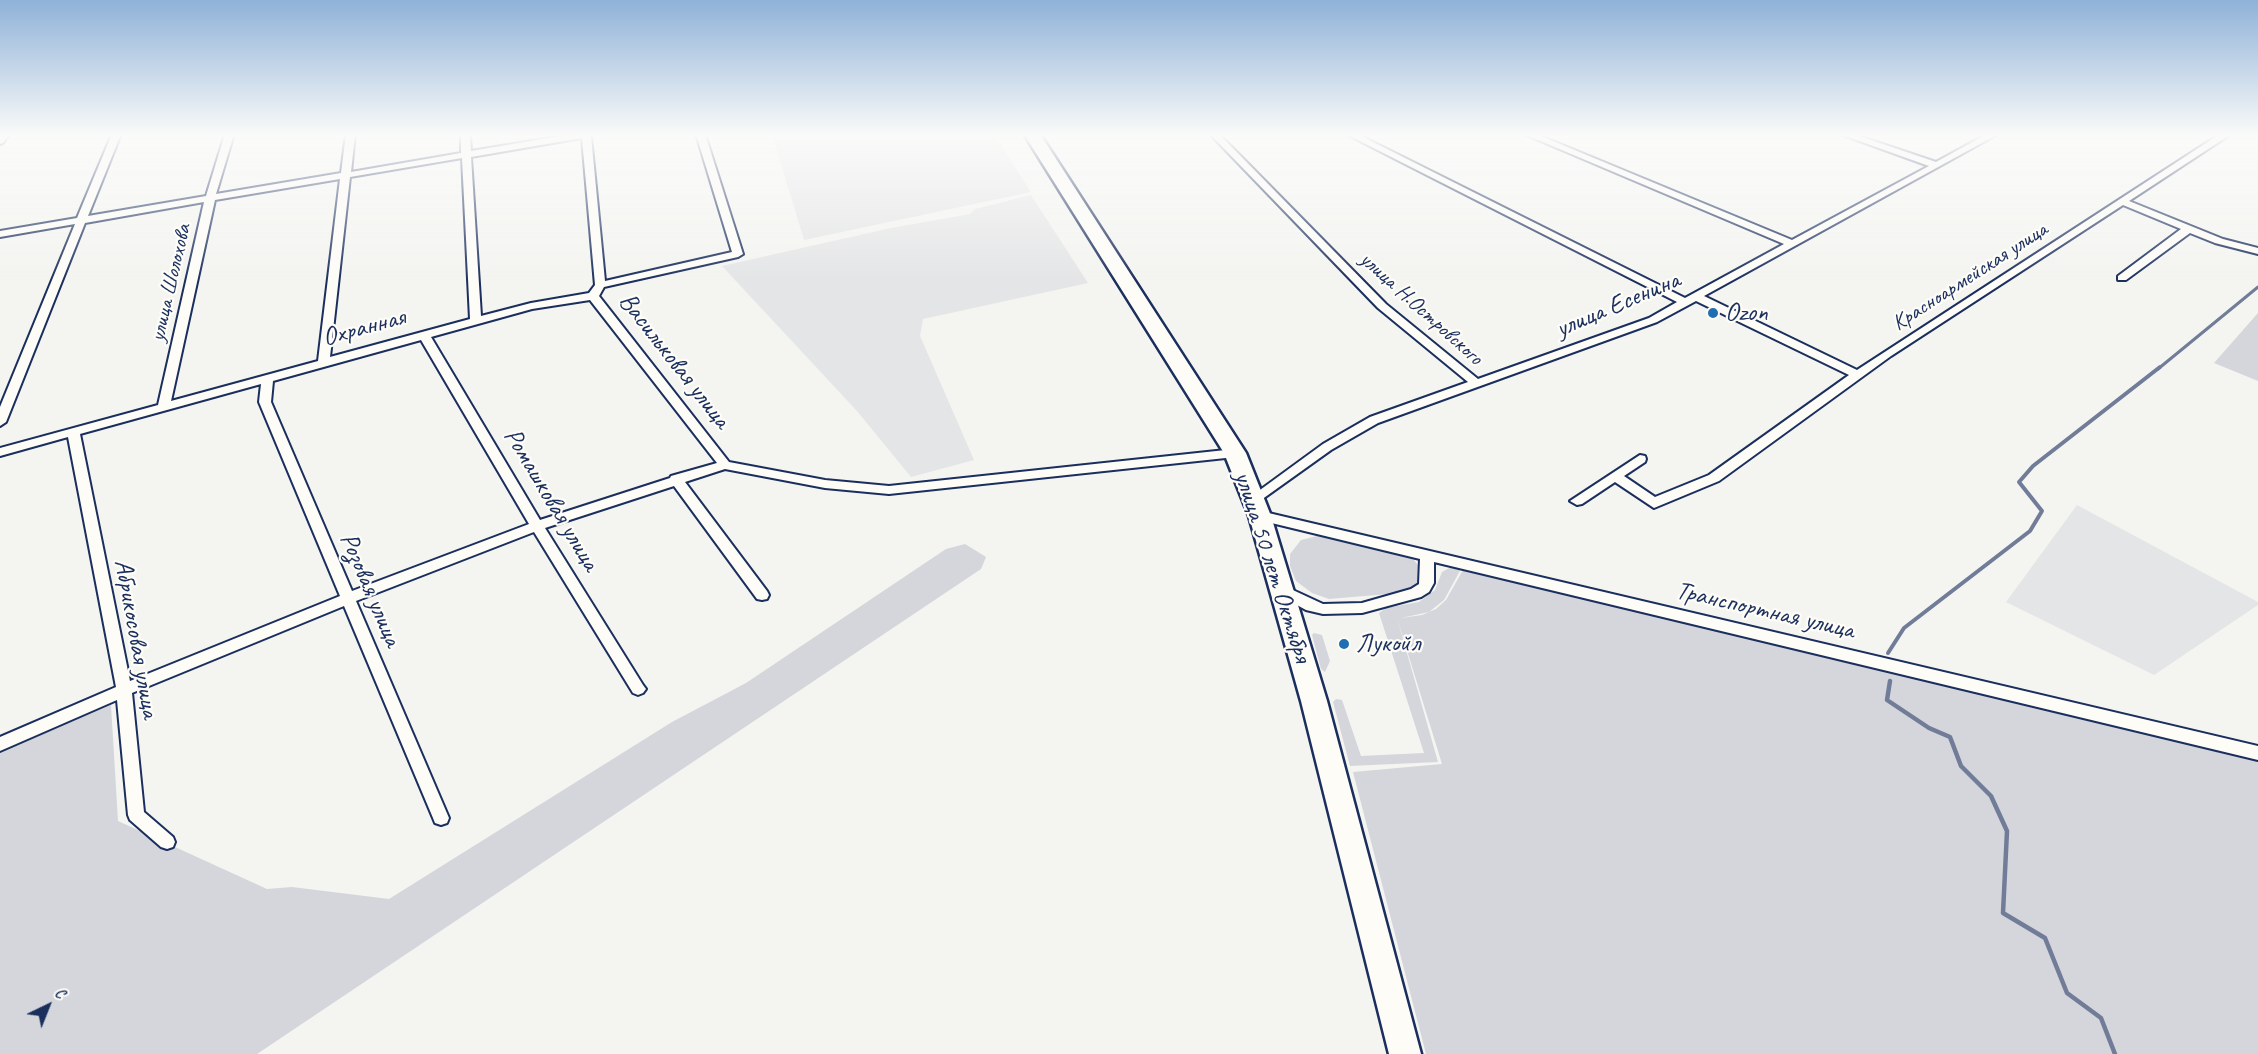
<!DOCTYPE html>
<meta charset="utf-8">
<style>
body{margin:0}
#map{position:relative;width:2258px;height:1054px;overflow:hidden;background:#f4f4f1;font-family:Caveat,sans-serif}
canvas{display:block}
.north{position:absolute;left:18px;top:976px;width:60px;height:60px;-webkit-text-stroke:4px #fdfcf7;paint-order:stroke;rotate:43deg;font-size:16px;font-weight:700;line-height:24px;text-align:center;color:#1b2f5e}
.north::after{content:'';display:block;margin:auto;width:21px;height:27px;background:#1b2f5e;clip-path:polygon(50% 0,100% 100%,50% 72%,0 100%)}
</style>
<div id="map">
<canvas width="2258" height="1054"></canvas>
<div class="north">С</div>
</div>
<script>
const c = document.querySelector('canvas').getContext('2d');
c.lineJoin = 'round';
function fill(path, color) {
  c.fillStyle = color;
  c.fill(path, 'evenodd');
}
function poly(rows) {
  const path = new Path2D();
  for (const r of rows) {
    path.moveTo(r[0], r[1]);
    for (let i = 2; i < r.length; i += 2) path.lineTo(r[i], r[i + 1]);
  }
  return path;
}
function trace(path, color, width, dash) {
  c.strokeStyle = color;
  c.lineWidth = width;
  c.lineCap = dash ? 'butt' : 'round';
  c.setLineDash(dash || []);
  c.stroke(path);
}
function write(font, color, halo, rows, align = 'center') {
  c.font = font + ' Caveat,sans-serif';
  c.lineWidth = 4.5;
  c.setLineDash([]);
  c.textBaseline = 'middle';
  c.strokeStyle = halo;
  c.fillStyle = color;
  for (const [text, x, y, turn = 0] of rows) {
    c.save();
    c.translate(x, y);
    c.rotate((+turn || 0) * Math.PI / 180);
    c.textAlign = isNaN(turn) ? turn : align;
    if (halo) c.strokeText(text, 0, 0);
    c.fillText(text, 0, 0);
    c.restore();
  }
}
const built = poly([
 [772,134,994,134,1031,192,804,240],
 [1031,195,1088,283,923,319,920,336,974,460,911,477,857,411,722,266,891,228,970,214,975,209],
 [2077,505,2258,602,2258,605,2154,675,2006,602]
]);
const green = poly([
 [2258,313,2258,381,2214,363],
 [1321,535,1413,559,1422,570,1419,583,1410,590,1400,593,1329,599,1312,593,1296,581,1290,566,1290,554,1301,540],
 [965,544,986,557,981,569,257,1054,0,1054,0,752,111,705,118,821,267,889,292,887,389,899,672,722,746,683,946,549],
 [1451,567,1461,569,1444,600,1429,612,1401,618,1422,615,1436,609,1446,600,1463,570,2258,759,2258,1054,1426,1054,1353,772,1442,764,1397,618,1438,762,1350,766,1333,702,1336,699,1342,700,1361,756,1424,753,1379,613,1386,608,1419,602,1435,590,1442,572],
 [1314,633,1322,635,1330,661,1325,672,1321,669,1312,635]
]);
const streamFar2 = poly([
 [2158,369,2258,287]
]);
const streamFar1 = poly([
 [1888,653,1904,628,2030,531,2042,511,2019,482,2033,466,2160,367]
]);
const stream = poly([
 [1890,681,1887,700,1929,728,1950,737,1961,766,1991,796,2007,831,2003,913,2045,938,2067,993,2101,1018,2115,1054]
]);
const street = poly([
 [0,134,9,134,3,143,0,144,0,134],
 [112,134,121,134,88,216,206,196,225,134,234,134,216,194,341,173,346,134,355,134,351,172,461,153,461,134,470,134,471,151,573,134,592,134,591,136,605,281,732,252,696,134,705,134,743,254,738,257,604,287,599,296,729,462,825,480,889,486,1235,449,1241,453,1235,457,889,494,825,488,725,469,685,482,767,591,769,595,767,599,762,600,757,599,674,486,545,528,643,685,646,689,643,693,638,695,633,693,534,532,356,601,449,818,447,823,441,825,435,823,433,818,344,606,132,693,144,812,173,837,175,842,173,847,167,849,161,847,130,820,128,815,117,700,0,751,0,737,116,687,68,437,0,456,0,448,158,405,204,202,85,223,6,422,0,426,0,407,75,224,0,237,0,231,77,218,112,134],
 [582,138,595,285,589,293,531,303,481,316,471,157,582,138],
 [462,158,470,319,330,357,350,177,462,158],
 [340,179,318,361,171,401,215,200,340,179],
 [590,300,717,463,671,476,670,478,540,520,431,337,532,309,590,300],
 [421,340,529,524,352,591,271,402,273,381,421,340],
 [261,384,259,402,340,596,130,681,80,434,261,384],
 [1210,134,1219,134,1386,304,1478,379,1649,318,1677,302,1346,134,1357,134,1685,298,1784,244,1524,134,1536,134,1792,240,1929,166,1840,134,1853,134,1936,162,1987,134,1998,134,1704,296,1857,370,2220,134,2231,134,2129,201,2223,239,2258,248,2258,254,2215,243,2190,233,2126,280,2118,280,2118,276,2181,229,2123,205,1891,356,1719,481,1654,508,1615,482,1582,504,1577,505,1570,501,1640,455,1645,456,1646,459,1645,462,1624,476,1655,497,1709,475,1849,375,1696,301,1657,322,1378,423,1331,450,1254,505,1247,501,1249,498,1323,444,1370,417,1468,382,1378,308,1210,134],
 [1260,511,2258,746,2258,760,1434,562,1434,583,1429,592,1421,597,1362,613,1323,614,1306,610,1277,594,1275,590,1277,586,1282,585,1323,604,1362,603,1411,589,1419,584,1420,559,1255,519,1253,516,1260,511]
]);
const primary = poly([
 [1024,134,1040,134,1246,453,1271,516,1327,701,1421,1054,1389,1054,1301,701,1249,516,1224,453,1024,134]
]);
const markers = [
 [1713,313,6,"#1f6fb2"],
 [1344,644,6,"#1f6fb2"]
];
const farStreetnames = [
 ["Красноармейская улица",1970,277,-33],
 ["улица Шолохова",171,283,-77],
 ["улица Н.Островского",1421,309,42]
];
const streetNames = [
 ["улица Есенина",1618,305,-23],
 ["Охранная",364,328,-15],
 ["Васильковая улица",674,361,52],
 ["Ромашковая улица",551,500,59],
 ["улица 50 лет Октября",1272,567,72],
 ["Розовая улица",370,590,67],
 ["Транспортная улица",1765,611,13],
 ["Абрикосовая улица",136,639,80]
];
const poiNames = [
 ["Ozon",1725,313],
 ["Лукойл",1356,644]
];
fill(built, '#e4e5e6');
fill(green, '#d4d6db');
trace(streamFar2, '#717c98', 3);
trace(streamFar1, '#717c98', 4);
trace(stream, '#717c98', 4.5);
trace(street, '#1b2f5e', 4);
trace(primary, '#1b2f5e', 5);
fill(street, '#fdfcf7');
fill(primary, '#fdfcf7');
const sky = c.createLinearGradient(0, 0, 0, 281);
sky.addColorStop(0, '#8fb2d8');
sky.addColorStop(0.48, '#fafaf9');
sky.addColorStop(1, '#fafaf900');
c.fillStyle = sky;
c.fillRect(0, 0, 2258, 281);
for (const [x, y, r, color] of markers) {
  const dot = new Path2D();
  dot.arc(x, y, r, 0, 2 * Math.PI);
  c.fillStyle = color;
  c.fill(dot);
  trace(dot, '#fdfcf7', 2);
}
write('22px', '#1b2f5e', '#fdfcf7', farStreetnames);
write('26px', '#1b2f5e', '#fdfcf7', streetNames);
write('26px', '#1b2f5e', '#fdfcf7', poiNames, 'left');
</script>
